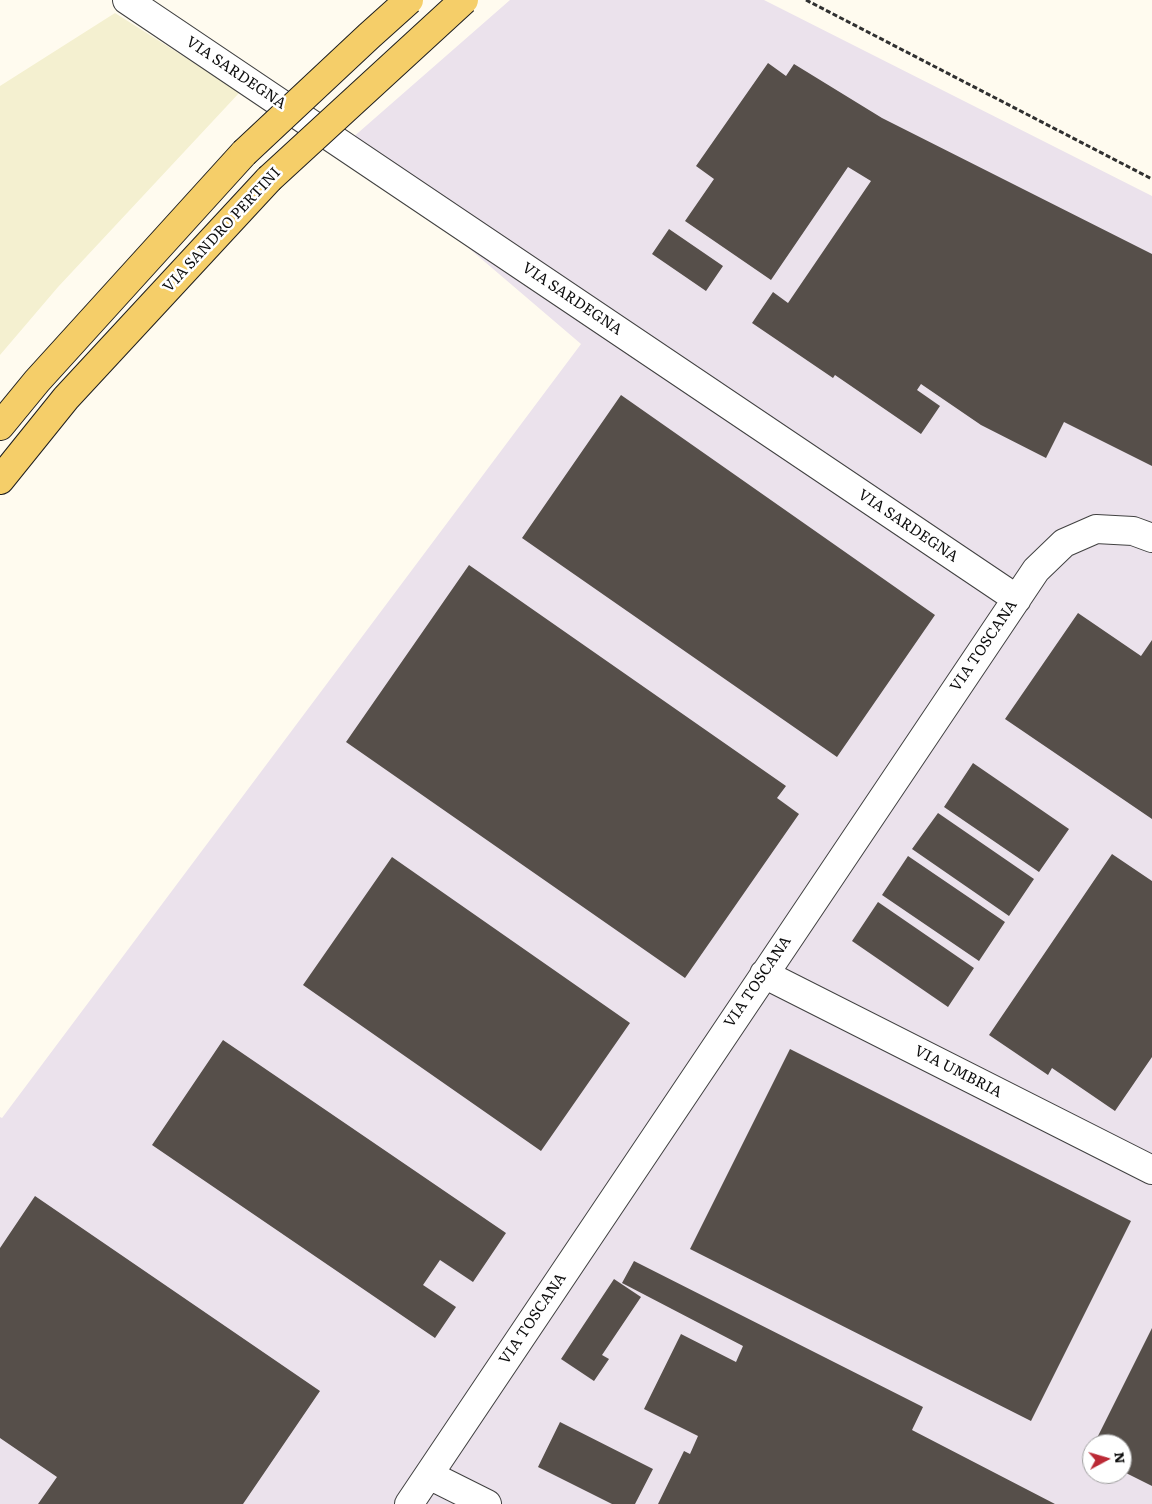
<!DOCTYPE html>
<style>
body{margin:0}
#map{position:relative;width:1152px;height:1504px;overflow:hidden;background:#fffbef;font-family:Literata,serif}
canvas{display:block}
.north{position:absolute;left:1082px;top:1434px;width:50px;height:50px;box-sizing:border-box;background:#fff;border:1px solid #9f9f9f;border-radius:50%;rotate:84deg;font-size:14px;font-weight:700;line-height:20px;text-align:center;color:#0e0e0e}
.north::after{content:'';display:block;margin:auto;width:18px;height:22px;background:#bb2935;clip-path:polygon(50% 0,100% 100%,50% 72%,0 100%)}
</style>
<div id="map">
<canvas width="1152" height="1504"></canvas>
<div class="north">N</div>
</div>
<script>
const c = document.querySelector('canvas').getContext('2d');
c.lineJoin = 'round';
function fill(path, color) {
  c.fillStyle = color;
  c.fill(path, 'evenodd');
}
function poly(rows) {
  const path = new Path2D();
  for (const r of rows) {
    path.moveTo(r[0], r[1]);
    for (let i = 2; i < r.length; i += 2) path.lineTo(r[i], r[i + 1]);
  }
  return path;
}
function trace(path, color, width, dash) {
  c.strokeStyle = color;
  c.lineWidth = width;
  c.lineCap = dash ? 'butt' : 'round';
  c.setLineDash(dash || []);
  c.stroke(path);
}
function write(font, color, halo, rows, align = 'center') {
  c.font = font + ' Literata,serif';
  c.lineWidth = 5;
  c.setLineDash([]);
  c.textBaseline = 'middle';
  c.strokeStyle = halo;
  c.fillStyle = color;
  for (const [text, x, y, turn = 0] of rows) {
    c.save();
    c.translate(x, y);
    c.rotate((+turn || 0) * Math.PI / 180);
    c.textAlign = isNaN(turn) ? turn : align;
    if (halo) c.strokeText(text, 0, 0);
    c.fillText(text, 0, 0);
    c.restore();
  }
}
const industrial = poly([
 [510,0,764,0,1152,196,1152,1504,0,1504,0,1117,2,1118,581,344,444,227,335,153],
 [1092,1444,1122,1444,1122,1474,1092,1474]
]);
const farmland = poly([
 [115,13,240,92,58,287,0,355,0,86]
]);
const building = poly([
 [768,63,786,76,794,64,882,118,1152,254,1152,466,1064,422,1046,458,981,425,921,384,917,390,940,406,921,434,835,375,833,378,752,323,773,292,788,303,871,181,848,167,771,280,685,221,714,179,696,166],
 [669,229,723,266,706,291,652,254],
 [621,395,935,615,837,757,522,538],
 [469,565,786,786,777,798,799,814,685,978,346,742],
 [1078,613,1141,656,1152,640,1152,819,1005,719],
 [973,763,1069,829,1039,872,944,807],
 [938,813,1034,879,1009,916,912,849],
 [1112,854,1152,881,1152,1057,1115,1111,1052,1068,1048,1075,989,1035],
 [908,856,1005,922,979,961,882,895],
 [392,857,630,1023,541,1151,303,985],
 [878,902,974,968,948,1007,852,941],
 [223,1040,506,1233,473,1282,440,1260,423,1285,456,1307,435,1338,152,1145],
 [790,1049,1131,1221,1031,1421,690,1249],
 [35,1196,320,1391,243,1504,38,1504,57,1477,0,1438,0,1248],
 [634,1261,923,1407,912,1430,1055,1504,658,1504,684,1451,690,1454,698,1436,644,1409,681,1334,736,1362,743,1346,622,1283],
 [614,1279,641,1297,602,1355,609,1359,594,1381,561,1359],
 [1152,1328,1152,1486,1122,1471,1122,1444,1094,1444],
 [560,1422,653,1469,635,1504,612,1504,538,1467]
]);
const path = poly([
 [806,0,1152,179]
]);
const minor = poly([
 [127,0,1017,599],
 [764,974,1152,1170],
 [429,1475,487,1504],
 [409,1504,1036,570,1064,543,1096,529,1133,531,1152,538]
]);
const major = poly([
 [0,426,37,381,244,153],
 [0,480,66,398,269,179]
]);
const majorBridge = poly([
 [244,153,369,36,409,0],
 [269,179,464,0]
]);
const streetNames = [
 ["VIA SARDEGNA",236,73,34],
 ["VIA SANDRO PERTINI",222,230,-47],
 ["VIA SARDEGNA",572,299,34],
 ["VIA SARDEGNA",908,526,34],
 ["VIA TOSCANA",984,646,-56],
 ["VIA TOSCANA",758,982,-56],
 ["VIA UMBRIA",958,1072,27],
 ["VIA TOSCANA",533,1319,-56]
];
fill(industrial, '#ebe2ec');
fill(farmland, '#f4f0d0');
fill(building, '#564f4a');
trace(minor, '#414141', 30);
trace(major, '#1f1f1f', 30);
trace(path, '#303030', 3, [5, 2.5]);
trace(minor, '#fff', 28);
trace(major, '#f5ce69', 28);
trace(majorBridge, '#1f1f1f', 30, []);
trace(majorBridge, '#f5ce69', 28);
write('15px', '#0e0e0e', '#fff', streetNames);
</script>
